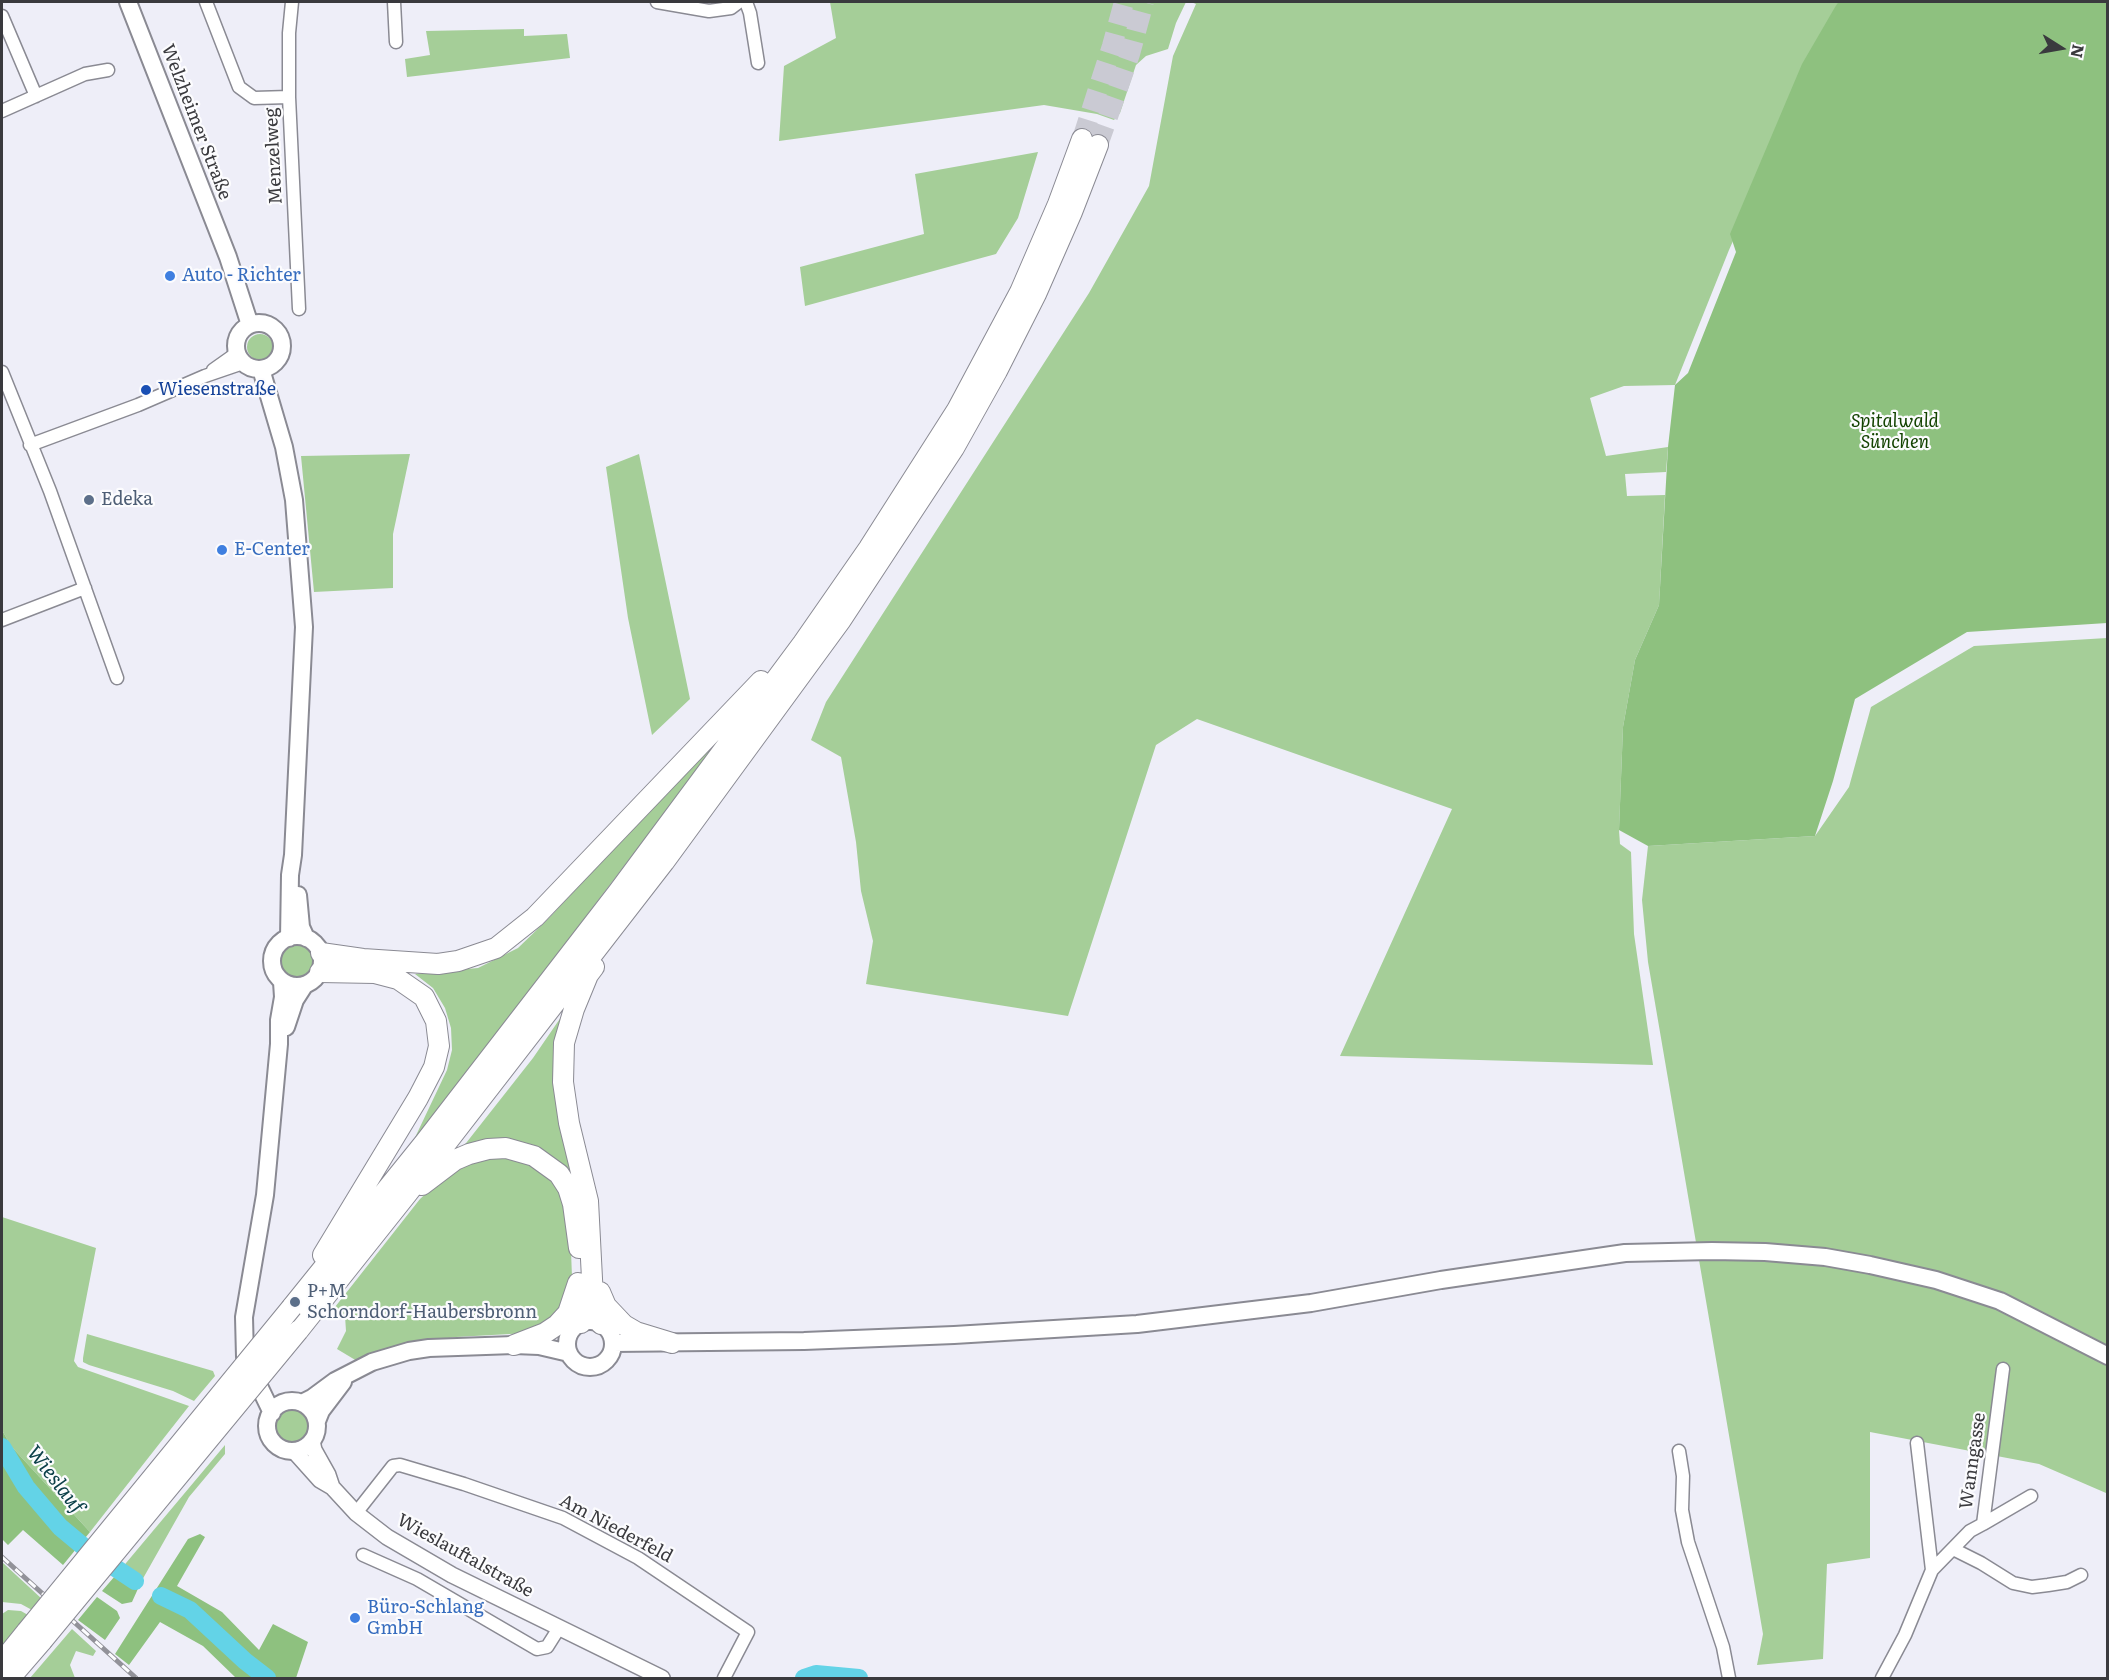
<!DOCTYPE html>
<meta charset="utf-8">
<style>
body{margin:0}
#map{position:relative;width:2109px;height:1680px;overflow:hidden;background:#eeeef8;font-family:Literata,serif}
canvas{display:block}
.frame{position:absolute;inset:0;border:3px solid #3a3a3e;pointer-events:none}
.north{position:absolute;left:2031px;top:18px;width:60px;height:60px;-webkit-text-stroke:4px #fcfcfe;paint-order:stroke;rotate:101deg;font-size:16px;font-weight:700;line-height:24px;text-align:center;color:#3a3a3e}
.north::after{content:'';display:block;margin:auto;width:21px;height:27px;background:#3a3a3e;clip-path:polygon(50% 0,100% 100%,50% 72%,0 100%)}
</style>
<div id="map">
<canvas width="2109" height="1680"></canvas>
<div class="frame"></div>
<div class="north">N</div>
</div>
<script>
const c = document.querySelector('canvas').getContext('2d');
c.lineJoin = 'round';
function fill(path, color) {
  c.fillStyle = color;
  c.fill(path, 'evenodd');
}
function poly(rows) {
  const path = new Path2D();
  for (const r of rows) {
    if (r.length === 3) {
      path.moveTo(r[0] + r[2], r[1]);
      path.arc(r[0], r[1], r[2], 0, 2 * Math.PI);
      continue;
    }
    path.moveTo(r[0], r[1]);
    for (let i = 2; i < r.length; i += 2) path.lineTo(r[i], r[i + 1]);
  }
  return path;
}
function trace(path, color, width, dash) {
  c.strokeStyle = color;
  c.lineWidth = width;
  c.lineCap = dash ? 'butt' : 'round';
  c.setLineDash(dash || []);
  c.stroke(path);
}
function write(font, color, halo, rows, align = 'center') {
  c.font = font + ' Literata,serif';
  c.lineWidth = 4.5;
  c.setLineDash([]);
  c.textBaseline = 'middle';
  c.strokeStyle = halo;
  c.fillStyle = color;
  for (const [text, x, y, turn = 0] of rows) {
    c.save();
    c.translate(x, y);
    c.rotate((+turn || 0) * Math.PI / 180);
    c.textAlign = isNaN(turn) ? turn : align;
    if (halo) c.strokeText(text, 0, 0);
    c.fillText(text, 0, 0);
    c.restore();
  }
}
const green = poly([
 [830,2,1186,2,1176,23,1168,49,1146,56,1136,65,1120,113,1114,120,1097,114,1044,105,779,141,784,66,836,38],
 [1191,2,1838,2,1729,250,1675,385,1624,386,1590,398,1606,456,1668,447,1666,472,1625,474,1627,496,1665,495,1659,605,1635,660,1623,727,1619,830,1620,844,1631,852,1634,934,1653,1065,1340,1056,1452,809,1197,719,1156,745,1068,1016,866,984,873,941,861,891,856,842,841,757,811,740,826,702,1089,293,1149,186,1173,56,1196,4],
 [524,29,524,36,567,34,570,58,407,77,405,59,430,55,426,31],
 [1038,152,1018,218,996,254,805,306,800,267,924,234,915,174],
 [260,347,13],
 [410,454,393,534,393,588,314,592,301,456],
 [639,454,690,699,652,735,628,618,606,467],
 [2107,638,2107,1503,2106,1493,2039,1464,1870,1432,1870,1558,1827,1564,1823,1659,1757,1665,1763,1634,1648,962,1642,900,1648,846,1815,836,1849,787,1871,707,1974,646],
 [734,721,565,944,411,1146,447,1070,452,1050,451,1028,445,1008,433,988,415,974,478,968,518,948,548,919],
 [296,961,19],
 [570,1004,557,1108,571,1174,580,1201,547,1158,459,1152,533,1058],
 [491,1155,529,1161,560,1186,571,1251,572,1277,564,1312,528,1333,456,1337,417,1343,388,1349,357,1361,337,1349,346,1331,345,1316,335,1307,420,1199,450,1171],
 [2,1217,96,1248,74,1361,78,1367,189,1406,90,1532,11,1446,2,1430],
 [87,1334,213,1371,215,1376,194,1401,173,1391,89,1365,83,1362,83,1358],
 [292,1427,19],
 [225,1445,225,1454,189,1497,141,1582,121,1569],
 [2,1562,42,1599,32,1610,21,1604,2,1602],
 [8,1610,21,1611,28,1615,2,1649,2,1614],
 [72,1629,96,1651,93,1656,76,1651,70,1665,75,1678,30,1678]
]);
const forest = poly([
 [1838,2,2107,2,2107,623,1967,632,1855,699,1833,781,1815,836,1648,846,1619,830,1623,727,1635,660,1659,605,1668,447,1675,385,1688,373,1736,252,1730,234,1802,64],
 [2,1430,11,1446,90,1532,63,1565,23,1530,8,1545,2,1539],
 [200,1534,205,1537,177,1586,222,1612,259,1650,273,1624,308,1642,296,1678,236,1678,203,1646,160,1622,129,1665,115,1654,188,1539],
 [121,1569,141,1582,132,1602,122,1604,102,1591],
 [97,1597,117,1611,120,1618,105,1640,78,1620]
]);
const river = poly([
 [2,1447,26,1487,60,1527,84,1547,135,1581],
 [161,1596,190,1610,245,1661,267,1678],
 [804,1678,816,1674,859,1678]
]);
const trunkTunnel = poly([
 [1082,139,1112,46,1124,2],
 [1098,145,1130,54,1144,2]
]);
const minor = poly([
 [206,2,239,87,254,98,289,97],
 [292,2,289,33,289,97,299,309],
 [394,2,396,42],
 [657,2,709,11,731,8,739,2],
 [746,2,750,13,758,63],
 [2,16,36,96],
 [2,111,85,74,108,70],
 [213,370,237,353],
 [2,372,50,491,117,678],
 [30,445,138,405,205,376,243,363],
 [2,620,85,588],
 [1917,1443,1932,1570],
 [1679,1451,1683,1476,1682,1510,1688,1542,1723,1647,1729,1678],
 [356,1513,393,1466,400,1465,464,1484,563,1518,638,1558,748,1632,724,1678],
 [1983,1524,2031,1496],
 [1953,1549,1981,1563,2013,1583,2032,1587,2048,1585,2067,1582,2081,1575],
 [363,1555,417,1579,537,1649,547,1647,559,1628],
 [1882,1678,1905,1635,1932,1570,1970,1531,1983,1524,2003,1369]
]);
const tertiary = poly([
 [312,1441,314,1450,328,1475,332,1487],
 [294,1451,320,1480,332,1487,356,1513,387,1537,452,1575,662,1678]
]);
const secondary = poly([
 [128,2,228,257,250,325],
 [259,346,23],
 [261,369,284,447,294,500,304,627,293,855,290,875,289,938],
 [298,895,301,927,306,938],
 [297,961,25],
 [286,1027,295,1000,304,986],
 [590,1344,23],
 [613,1343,804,1341,954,1335,1137,1324,1311,1303,1441,1280,1625,1253,1712,1251,1765,1252,1825,1257,1870,1265,1936,1280,2000,1301,2108,1356],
 [292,1426,25],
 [302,1403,312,1398,335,1381,372,1362,409,1351,429,1348,514,1345,539,1346,569,1353],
 [272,1413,245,1357,244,1317,265,1195,279,1044,279,1020,283,997,282,982],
 [317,1421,321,1411,343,1382]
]);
const trunk = poly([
 [321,953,363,959,438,964,458,961,496,948,535,917,761,681],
 [594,967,588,975,574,1009,564,1043,563,1082,569,1123,588,1201,593,1298,601,1324],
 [320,972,375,973,398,979,424,997,436,1021,439,1046,434,1067,418,1098,323,1255],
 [422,1185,455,1160,469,1154,488,1149,506,1148,534,1156,559,1174,568,1188,573,1204,579,1248],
 [600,1292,606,1306,624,1325,636,1332,672,1343],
 [292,1307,425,1142,618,892,803,643,869,548,957,410,1020,292,1058,204,1082,139],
 [581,1323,584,1303,582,1286],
 [298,1331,407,1194,664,862,841,620,954,448,997,371,1036,294,1072,212,1098,145],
 [514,1345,545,1333,557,1325,568,1313,578,1283],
 [2,1662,27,1631],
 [10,1678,42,1641]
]);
const rail = poly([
 [2,1557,136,1678]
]);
const trunkBridge = poly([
 [27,1631,292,1307],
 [42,1641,298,1331]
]);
const markers = [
 [170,276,6,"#3f7fe0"],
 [146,390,6,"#1a4fb4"],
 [89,500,6,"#5c6f8a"],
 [222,550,6,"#3f7fe0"],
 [295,1302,6,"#5c6f8a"],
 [355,1618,6,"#3f7fe0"]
];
const streetNames = [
 ["Welzheimer Straße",196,122,69],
 ["Menzelweg",274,156,-93],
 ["Wanngasse",1973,1461,-82],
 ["Am Niederfeld",616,1529,28],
 ["Wieslauftalstraße",465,1556,29]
];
const shopNames = [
 ["Auto - Richter",182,276],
 ["E-Center",234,550],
 ["Büro-Schlang",367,1608],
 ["GmbH",367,1629]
];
const transitNames = [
 ["Wiesenstraße",158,390]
];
const parkNames = [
 ["Spitalwald",1895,422],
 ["Sünchen",1895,443]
];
const serviceNames = [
 ["Edeka",101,500],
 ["P+M",307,1292],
 ["Schorndorf-Haubersbronn",307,1313]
];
const waterNames = [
 ["Wieslauf",55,1480,52]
];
fill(green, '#a5ce98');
fill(forest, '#8ec17f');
trace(river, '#63d3e7', 18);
trace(trunkTunnel, '#cacad3', 20, [20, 10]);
trace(minor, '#8a8a93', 15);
trace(tertiary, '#8a8a93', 18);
trace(secondary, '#8a8a93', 20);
trace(trunk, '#8a8a93', 22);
trace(minor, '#fff', 12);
trace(tertiary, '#fff', 15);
trace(secondary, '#fff', 16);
trace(trunk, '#fff', 20);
trace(rail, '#929299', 5);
trace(rail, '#fcfcfe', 3, [9]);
trace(trunkBridge, '#8a8a93', 22, []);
trace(trunkBridge, '#fff', 20);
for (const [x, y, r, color] of markers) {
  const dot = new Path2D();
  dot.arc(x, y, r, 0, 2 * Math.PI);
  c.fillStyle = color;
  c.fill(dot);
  trace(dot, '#fcfcfe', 2);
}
write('18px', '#3a3a3e', '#fcfcfe', streetNames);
write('18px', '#366cbe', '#fcfcfe', shopNames, 'left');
write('18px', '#164399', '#fcfcfe', transitNames, 'left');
write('italic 18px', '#134300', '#fcfcfe', parkNames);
write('18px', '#4e5e75', '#fcfcfe', serviceNames, 'left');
write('italic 20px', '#0d414a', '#fcfcfe', waterNames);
</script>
